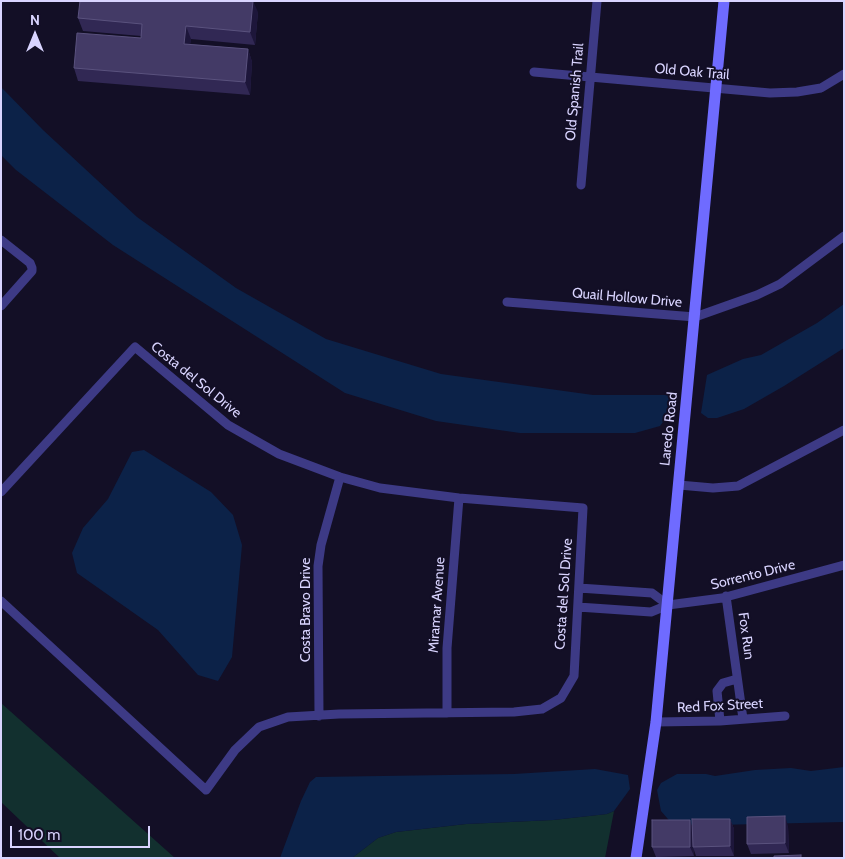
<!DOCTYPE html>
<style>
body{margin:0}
#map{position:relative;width:845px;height:859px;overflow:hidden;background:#130f26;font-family:Cabin,sans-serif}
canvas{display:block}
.frame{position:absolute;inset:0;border:2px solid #d9d4ff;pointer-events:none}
.north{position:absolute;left:10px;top:10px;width:50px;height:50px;-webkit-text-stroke:4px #130f26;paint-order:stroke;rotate:0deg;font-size:14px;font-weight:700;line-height:20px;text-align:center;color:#d9d4ff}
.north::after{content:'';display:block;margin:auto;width:18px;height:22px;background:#d9d4ff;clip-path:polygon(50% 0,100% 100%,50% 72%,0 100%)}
.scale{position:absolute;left:10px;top:826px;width:140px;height:22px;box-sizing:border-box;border:2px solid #d9d4ff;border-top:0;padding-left:6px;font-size:15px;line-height:18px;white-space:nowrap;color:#d9d4ff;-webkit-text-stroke:4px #130f26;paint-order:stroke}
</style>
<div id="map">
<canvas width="845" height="859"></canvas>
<div class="frame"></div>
<div class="north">N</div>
<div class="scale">100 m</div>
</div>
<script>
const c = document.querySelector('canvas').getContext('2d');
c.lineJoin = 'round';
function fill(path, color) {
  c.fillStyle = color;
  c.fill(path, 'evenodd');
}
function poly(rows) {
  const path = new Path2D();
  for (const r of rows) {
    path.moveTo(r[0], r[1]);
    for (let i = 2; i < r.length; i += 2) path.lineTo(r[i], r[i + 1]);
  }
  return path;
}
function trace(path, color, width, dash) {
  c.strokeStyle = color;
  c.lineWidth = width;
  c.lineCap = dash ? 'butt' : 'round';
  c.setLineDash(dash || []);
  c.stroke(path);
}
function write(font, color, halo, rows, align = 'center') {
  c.font = font + ' Cabin,sans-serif';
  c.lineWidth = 4;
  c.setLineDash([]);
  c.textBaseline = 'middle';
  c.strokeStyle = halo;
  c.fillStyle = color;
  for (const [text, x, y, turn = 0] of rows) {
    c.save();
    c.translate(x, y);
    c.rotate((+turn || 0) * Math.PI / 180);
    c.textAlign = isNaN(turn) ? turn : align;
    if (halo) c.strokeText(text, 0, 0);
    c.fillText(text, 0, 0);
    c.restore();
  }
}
const green = poly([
 [1,703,175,858,60,858,1,802],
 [614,811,605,858,352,858,378,838,396,832,466,824,553,820,607,814]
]);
const water = poly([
 [1,87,43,130,137,217,236,288,326,339,441,374,593,395,671,395,671,411,660,426,635,433,520,433,436,421,345,393,113,245,16,170,1,155],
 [844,304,844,348,784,386,744,409,717,418,708,418,701,413,707,375,743,359,761,355,817,323],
 [144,450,211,492,233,515,242,545,232,657,218,681,198,675,158,630,77,573,72,553,83,528,108,499,132,452],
 [844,767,844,822,674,826,661,811,657,790,661,783,677,774,706,774,715,776,755,770,791,768,811,771],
 [595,769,628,775,630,789,614,811,607,814,553,820,466,824,396,832,378,838,352,858,280,858,301,801,310,782,316,777,514,774]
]);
const street = poly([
 [534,72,770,93,797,92,821,88,844,74],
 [581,185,597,1],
 [1,240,30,263,32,268,32,271,1,306],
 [507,302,695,317,757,295,780,284,844,236],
 [679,485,713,488,738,486,844,430],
 [1,492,135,347,228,425,279,454,340,477,380,488,459,498,583,508,574,676,561,698,542,709,514,712,339,714,288,717,259,727,235,750,206,790,1,601],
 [579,588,652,593,668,605],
 [726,596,743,719],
 [578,607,651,612,668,605,722,598,844,565],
 [447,713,447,648,459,498],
 [319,716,318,566,321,545,340,477],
 [720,721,717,691,723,683,737,679],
 [656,722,720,721,785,716]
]);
const secondary = poly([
 [636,858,656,722,724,1]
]);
const wall = poly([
 [258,12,255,45,191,39,190,44,248,49,252,62,250,95,78,81,74,68,141,38,141,36,83,31,78,18],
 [730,819,734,829,734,856,696,856,694,850,694,856,656,857,652,847,692,827],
 [788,826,789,853,751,854,747,844]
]);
const shadedWall = poly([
 [253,1,258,12,255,45,250,32],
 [186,26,191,39,189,56,184,44],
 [248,49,252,62,250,95,245,82],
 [785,816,788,826,789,853,785,843],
 [730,819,734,829,734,856,730,846],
 [690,820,693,829,693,847,694,850,694,856,690,847]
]);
const building = poly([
 [80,1,253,1,250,32,186,26,184,44,248,49,245,82,74,68,77,33,141,38,142,24,78,18,80,1],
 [785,816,785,843,747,844,747,817,785,816],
 [692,819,730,819,730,846,693,847,692,819],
 [652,820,690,820,690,847,652,847,652,820],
 [801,855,801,858,774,858,774,856,801,855]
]);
const streetNames = [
 ["Old Oak Trail",692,72,5],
 ["Old Spanish Trail",575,92,-85],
 ["Quail Hollow Drive",627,298,5],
 ["Costa del Sol Drive",196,380,39],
 ["Laredo Road",669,429,-84],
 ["Sorrento Drive",753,575,-14],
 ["Costa del Sol Drive",564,594,-86],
 ["Miramar Avenue",437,605,-86],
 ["Costa Bravo Drive",306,610,-90],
 ["Fox Run",746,636,82],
 ["Red Fox Street",720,706,-3]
];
fill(green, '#12302f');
fill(water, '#0c2248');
trace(street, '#3d3a85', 9);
trace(secondary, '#6f6bff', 11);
fill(wall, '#312854');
fill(shadedWall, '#1d163a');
fill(building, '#433a66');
trace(building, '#5a527e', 1);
write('14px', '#d9d4ff', '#130f26', streetNames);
</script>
